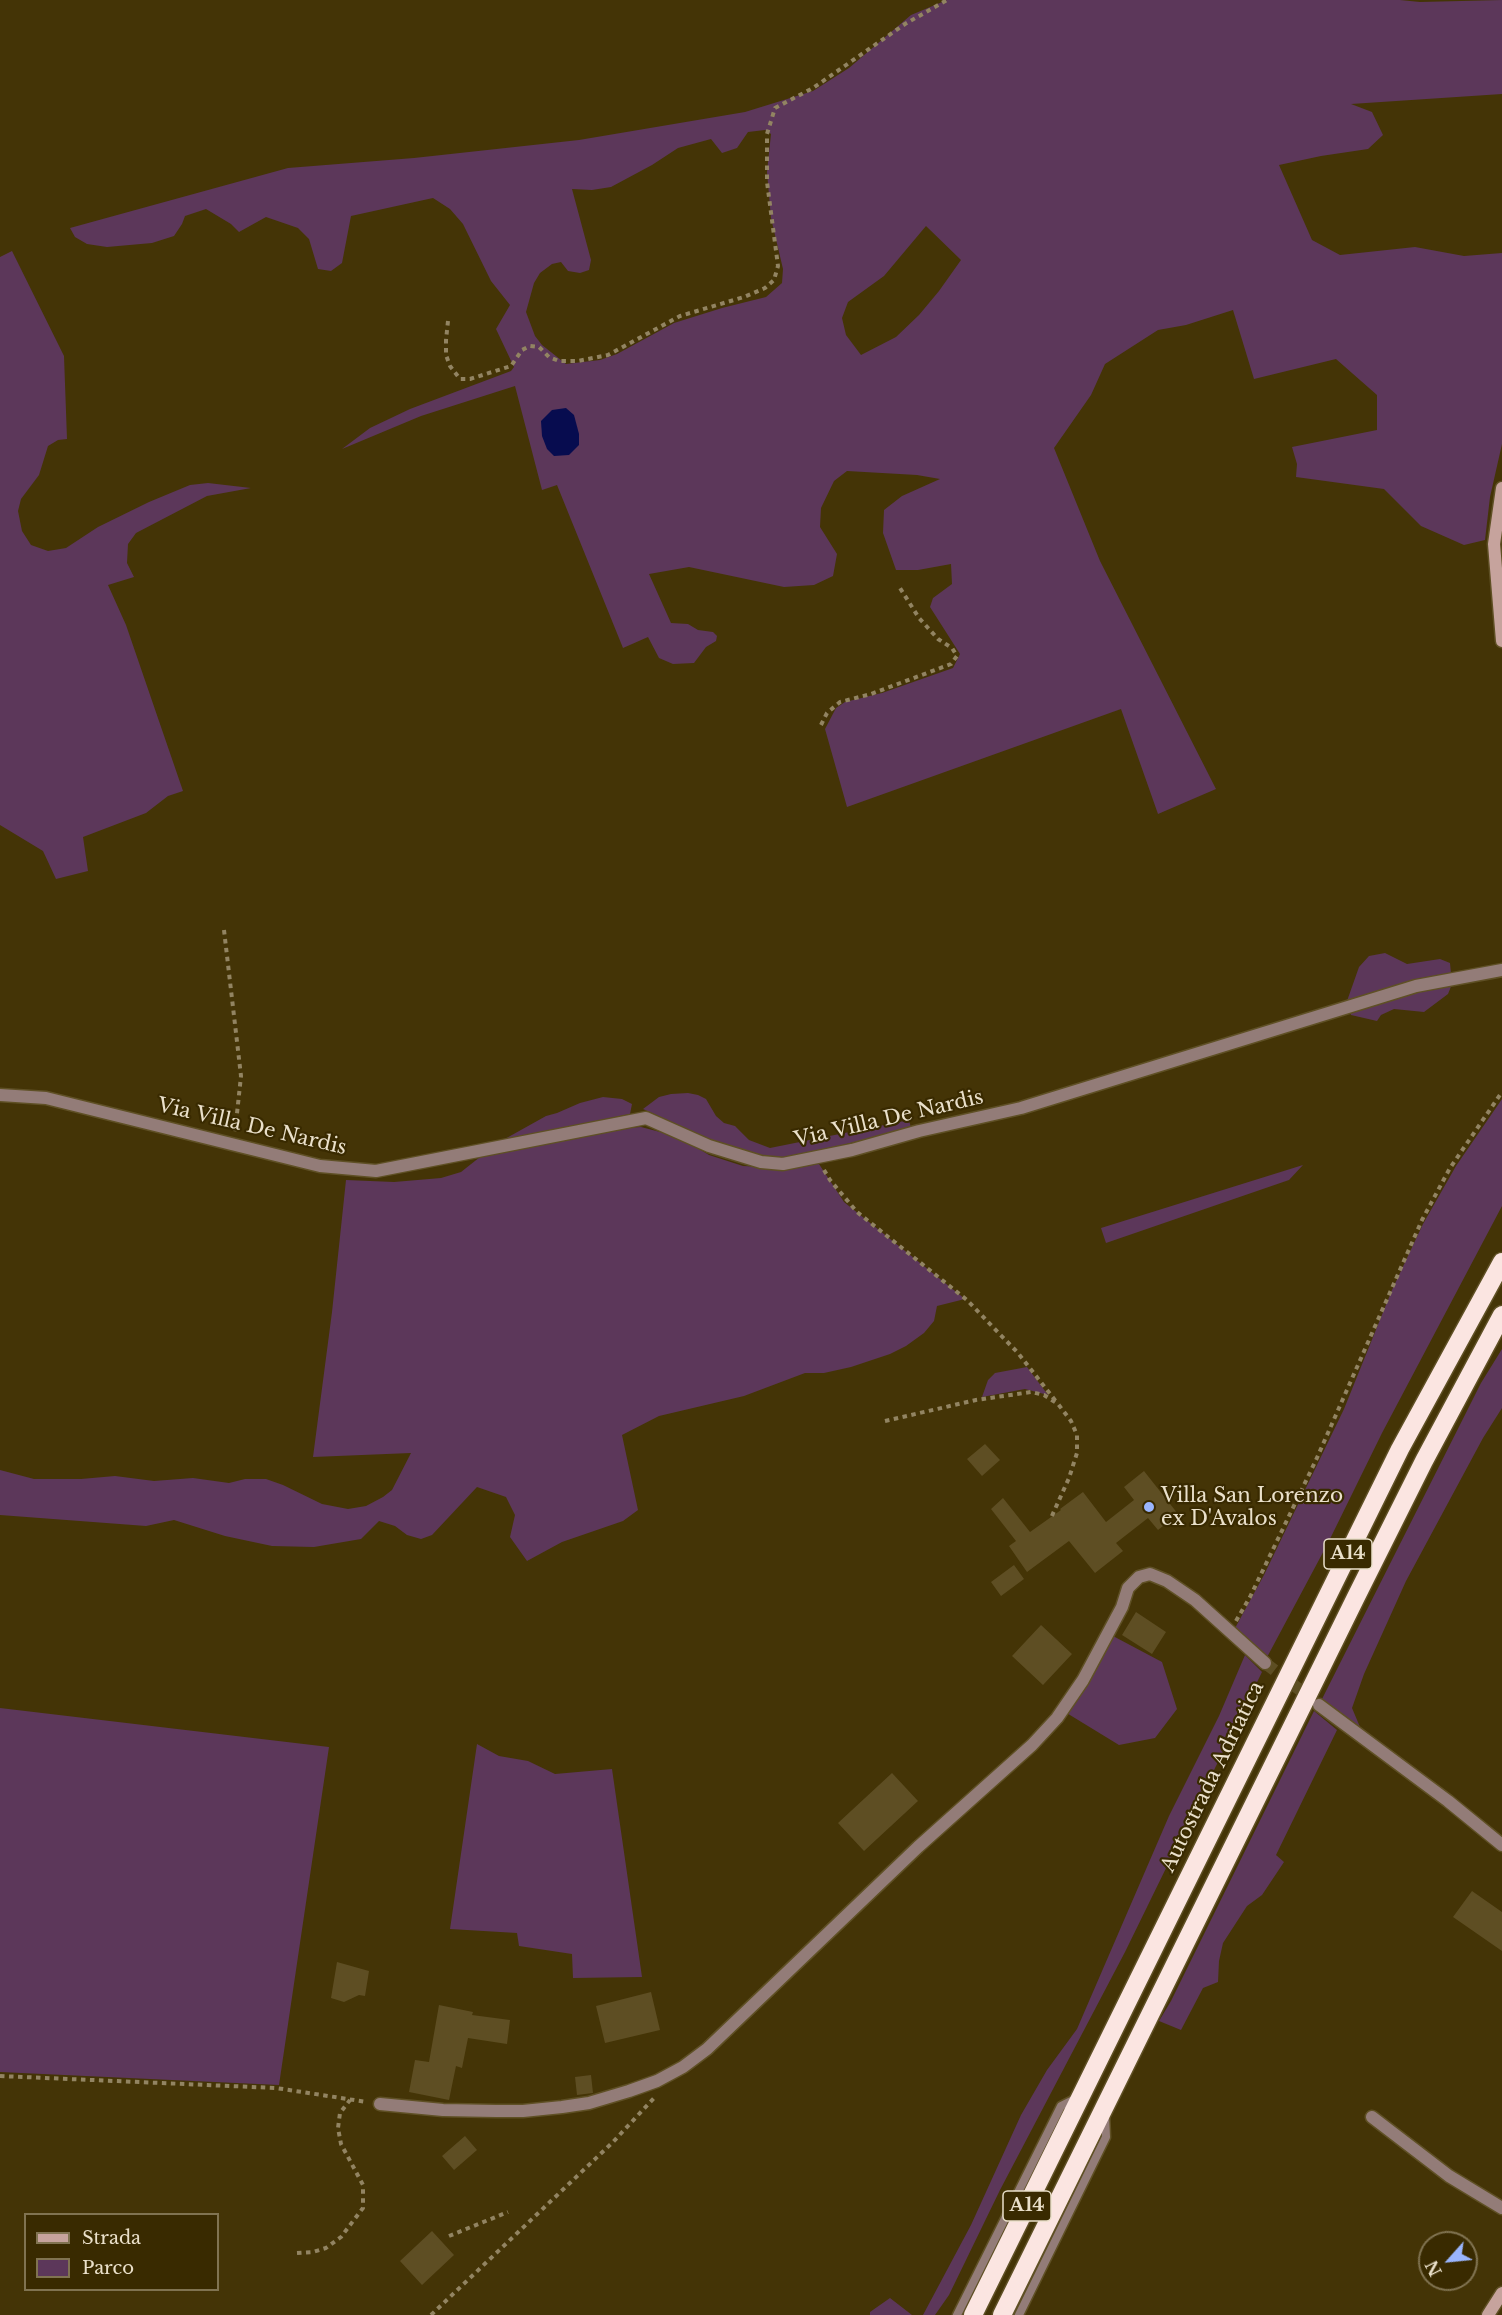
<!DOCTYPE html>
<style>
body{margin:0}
#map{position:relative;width:1502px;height:2315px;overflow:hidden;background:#443406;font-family:"Libre Baskerville",serif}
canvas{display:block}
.legend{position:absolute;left:24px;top:2213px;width:195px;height:78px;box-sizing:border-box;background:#392a00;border:2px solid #807351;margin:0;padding:8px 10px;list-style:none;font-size:18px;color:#eae0ca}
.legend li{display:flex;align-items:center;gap:12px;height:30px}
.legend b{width:30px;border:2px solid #807351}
.north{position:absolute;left:1418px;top:2231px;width:60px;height:60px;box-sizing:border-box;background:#392a00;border:2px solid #807351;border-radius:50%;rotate:243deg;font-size:16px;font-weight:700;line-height:24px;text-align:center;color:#eae0ca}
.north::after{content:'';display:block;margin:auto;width:21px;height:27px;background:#9ab5fd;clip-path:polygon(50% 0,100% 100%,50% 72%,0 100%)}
</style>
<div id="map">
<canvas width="1502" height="2315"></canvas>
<ul class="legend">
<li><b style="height:8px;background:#c6a39d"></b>Strada</li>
<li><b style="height:16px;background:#5c375a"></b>Parco</li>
</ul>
<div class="north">N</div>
</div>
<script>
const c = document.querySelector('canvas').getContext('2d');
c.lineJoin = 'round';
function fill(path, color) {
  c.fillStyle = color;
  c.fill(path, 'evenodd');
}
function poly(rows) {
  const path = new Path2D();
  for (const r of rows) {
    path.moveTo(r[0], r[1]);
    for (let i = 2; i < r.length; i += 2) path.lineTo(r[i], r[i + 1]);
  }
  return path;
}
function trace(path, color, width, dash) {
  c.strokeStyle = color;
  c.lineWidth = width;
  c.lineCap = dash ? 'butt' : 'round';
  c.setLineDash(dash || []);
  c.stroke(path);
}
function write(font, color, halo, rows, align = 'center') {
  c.font = font + ' "Libre Baskerville",serif';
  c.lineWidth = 4.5;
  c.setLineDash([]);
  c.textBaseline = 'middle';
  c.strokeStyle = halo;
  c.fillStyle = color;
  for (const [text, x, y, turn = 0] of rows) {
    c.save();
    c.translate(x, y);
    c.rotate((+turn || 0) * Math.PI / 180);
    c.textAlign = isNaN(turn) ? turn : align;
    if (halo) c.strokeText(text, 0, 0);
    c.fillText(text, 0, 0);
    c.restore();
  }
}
const green = poly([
 [947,0,1400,0,1420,2,1502,0,1502,94,1351,104,1372,112,1383,135,1368,149,1321,156,1279,165,1312,240,1340,255,1415,247,1464,256,1502,253,1502,444,1490,497,1485,540,1464,545,1421,526,1384,489,1296,477,1297,464,1292,447,1377,430,1377,395,1336,359,1254,379,1233,310,1186,325,1158,330,1105,364,1091,395,1054,448,1100,561,1216,789,1158,814,1121,709,847,807,825,729,836,708,845,702,882,693,953,668,960,654,930,607,933,598,952,584,951,564,918,570,896,570,883,533,884,510,902,496,940,479,917,475,847,471,834,481,821,508,820,527,837,554,833,576,814,585,784,587,689,567,649,574,671,623,688,624,698,630,713,632,717,636,716,641,706,647,694,663,673,664,659,658,648,637,623,648,557,485,542,490,515,386,421,416,342,449,370,428,410,409,511,371,514,367,496,329,510,305,491,281,463,224,450,209,433,198,351,216,342,263,331,271,318,269,309,239,298,228,266,217,239,232,231,224,206,209,185,216,182,224,174,236,152,243,107,247,87,244,75,237,70,228,288,168,414,158,579,140,745,112,813,91,849,68,911,15],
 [765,130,771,134,767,172,771,218,783,269,782,283,766,297,722,308,674,323,617,354,600,360,566,364,542,345,535,336,526,312,534,283,540,273,552,264,561,262,568,271,580,273,589,270,591,260,572,189,592,190,611,187,652,165,678,148,711,139,722,153,737,148,748,132],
 [926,226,961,260,939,291,919,315,896,337,861,355,846,335,842,318,848,302,884,276],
 [12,251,64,356,67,439,58,440,48,446,39,475,21,499,18,511,22,531,31,545,48,551,66,548,98,527,149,502,190,485,208,483,251,488,207,496,136,533,128,544,127,563,134,577,108,585,126,625,183,791,168,796,146,813,83,837,88,871,56,879,43,851,0,825,0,257],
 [1385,953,1407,964,1440,959,1450,963,1452,984,1448,994,1424,1012,1394,1009,1381,1015,1377,1021,1351,1015,1347,1001,1359,967,1369,956],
 [688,1093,698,1095,706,1099,716,1116,724,1123,735,1126,749,1140,770,1148,909,1120,911,1128,790,1158,762,1157,720,1144,643,1109,659,1097,671,1094],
 [603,1097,622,1099,632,1104,630,1114,503,1140,546,1116,557,1113,580,1103],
 [1502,1099,1502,1206,1382,1433,1328,1543,1265,1661,1234,1630,1264,1575,1344,1409,1392,1290,1423,1224,1456,1166],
 [641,1127,664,1133,686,1141,709,1155,743,1166,785,1168,817,1161,844,1202,965,1299,937,1306,934,1321,924,1333,906,1346,890,1354,851,1367,824,1373,805,1373,744,1396,659,1416,622,1435,638,1510,623,1521,562,1542,527,1561,510,1537,515,1515,506,1497,477,1487,432,1535,421,1539,407,1535,395,1526,379,1521,361,1539,314,1547,272,1546,225,1536,174,1520,146,1526,0,1515,0,1470,34,1479,81,1479,115,1476,154,1481,193,1478,229,1483,245,1479,266,1479,283,1485,322,1504,348,1509,366,1506,383,1497,392,1490,411,1453,313,1457,332,1312,346,1180,394,1182,441,1178,461,1172,480,1157,510,1148,608,1129],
 [1303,1165,1289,1180,1106,1243,1101,1228],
 [1502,1349,1502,1408,1483,1438,1406,1581,1364,1674,1352,1708,1360,1727,1322,1699,1481,1383],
 [1027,1367,1048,1395,1025,1389,982,1397,988,1380,995,1373],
 [1113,1636,1162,1662,1177,1709,1155,1738,1119,1745,1065,1712],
 [1245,1655,1262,1672,1125,1952,1000,2190,949,2295,935,2315,923,2315,971,2225,1021,2115,1047,2070,1077,2029,1169,1816,1219,1716],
 [0,1708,329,1747,279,2085,0,2072],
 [1314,1711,1337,1730,1276,1855,1284,1862,1262,1895,1247,1906,1223,1943,1219,1961,1218,1982,1203,1988,1181,2030,1159,2021,1171,2001],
 [477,1744,499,1756,528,1761,555,1774,612,1769,642,1977,573,1978,572,1954,519,1946,517,1933,450,1929],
 [890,2298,912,2315,870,2315,870,2312]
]);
const water = poly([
 [566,408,574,415,579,434,579,445,569,455,554,456,547,449,542,436,541,421,552,410]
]);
const building = poly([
 [985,1444,1000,1460,982,1476,967,1459],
 [1144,1471,1178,1514,1158,1530,1148,1518,1116,1543,1123,1551,1095,1573,1069,1541,1027,1572,1009,1546,1016,1541,991,1509,1003,1498,1030,1532,1061,1510,1060,1509,1083,1492,1106,1522,1134,1500,1124,1487],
 [1014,1565,1024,1579,1001,1596,991,1582],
 [1136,1612,1166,1632,1152,1654,1122,1635],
 [1041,1625,1072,1654,1043,1685,1012,1656],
 [892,1773,918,1801,864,1851,838,1823],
 [1472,1891,1502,1912,1502,1951,1453,1917],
 [337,1962,369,1971,365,1996,359,1995,344,2002,331,1998],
 [651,1992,660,2030,605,2043,596,2006],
 [439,2005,473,2012,472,2015,510,2020,507,2044,468,2038,462,2068,456,2066,449,2100,409,2092,415,2060,429,2062],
 [591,2075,593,2093,577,2095,575,2077],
 [465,2136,477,2150,454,2170,442,2156],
 [432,2231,454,2255,422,2285,400,2261]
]);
const streetTunnel = poly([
 [1265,1663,1313,1700]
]);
const path = poly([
 [448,321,446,340,446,355,450,366,460,379,470,379,511,366,522,350,530,346,539,347,549,357,559,361,578,361,608,355,680,316,744,297,765,288,774,280,778,266,767,182,767,134,775,108,813,88,905,24,947,0],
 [821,725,827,713,840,702,871,694,951,664,957,656,952,648,938,639,919,618,900,588],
 [224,930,241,1076,235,1132],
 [824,1170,830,1180,857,1212,967,1300,1018,1353,1058,1404],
 [885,1421,976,1400,1031,1392,1044,1395,1058,1404,1071,1421,1077,1435,1077,1453,1069,1478,1051,1518],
 [1236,1621,1250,1597,1316,1460,1422,1220,1450,1168,1502,1092],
 [0,2076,276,2088,367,2102],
 [449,2236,508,2212],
 [297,2253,313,2252,326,2248,341,2237,363,2208,363,2185,341,2144,338,2128,340,2113,350,2100],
 [431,2315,613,2142,654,2098]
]);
const lane = poly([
 [957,2315,1061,2106,1075,2099],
 [1019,2315,1106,2137,1105,2114]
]);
const street = poly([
 [0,1095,46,1098,320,1166,376,1171,646,1118,709,1146,761,1162,783,1164,852,1150,919,1131,1021,1108,1416,986,1502,970],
 [1319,1705,1448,1801,1502,1845],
 [380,2104,443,2110,496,2111,523,2111,562,2107,589,2103,629,2091,657,2081,683,2067,707,2049,918,1847,1032,1745,1057,1718,1083,1680,1122,1607,1128,1588,1139,1577,1150,1574,1167,1581,1195,1600,1265,1663],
 [1372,2117,1449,2176,1502,2208]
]);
const secondary = poly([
 [1502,488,1494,544,1502,641],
 [1488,2315,1502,2293]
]);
const highway = poly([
 [973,2315,1400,1449,1502,1262],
 [1002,2315,1356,1597,1424,1461,1502,1315]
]);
const markers = [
 [1149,1507,6,"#9ab5fd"]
];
const shields = [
 [1348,1554,48],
 [1027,2206,48]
];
const shieldNames = [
 ["A14",1348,1554],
 ["A14",1027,2206]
];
const streetNames = [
 ["Via Villa De Nardis",889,1119,-13],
 ["Via Villa De Nardis",252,1127,13],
 ["Autostrada Adriatica",1213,1777,-64]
];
const poiNames = [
 ["Villa San Lorenzo",1161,1496],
 ["ex D'Avalos",1161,1519]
];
fill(green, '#5c375a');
fill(water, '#070c4f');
fill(building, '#5e4e23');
trace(streetTunnel, '#5d4e23', 12, [12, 6]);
trace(lane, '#5f5025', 11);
trace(street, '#5f5025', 15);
trace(secondary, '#5f5025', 15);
trace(highway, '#5f5025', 21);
trace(path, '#928462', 4, [4.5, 4.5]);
trace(lane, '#937c78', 8);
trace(street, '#937c78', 12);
trace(secondary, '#c6a39d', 12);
trace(highway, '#fbe5e1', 18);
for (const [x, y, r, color] of markers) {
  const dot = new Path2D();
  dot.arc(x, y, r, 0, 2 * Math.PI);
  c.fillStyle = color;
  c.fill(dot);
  trace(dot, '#392a00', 2);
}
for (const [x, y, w] of shields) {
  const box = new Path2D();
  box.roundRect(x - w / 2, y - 15, w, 30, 4.5);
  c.fillStyle = '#392a00';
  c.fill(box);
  trace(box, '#eae0ca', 1.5);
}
write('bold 18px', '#eae0ca', null, shieldNames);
write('20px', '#eae0ca', '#392a00', streetNames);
write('20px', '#eae0ca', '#392a00', poiNames, 'left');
</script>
